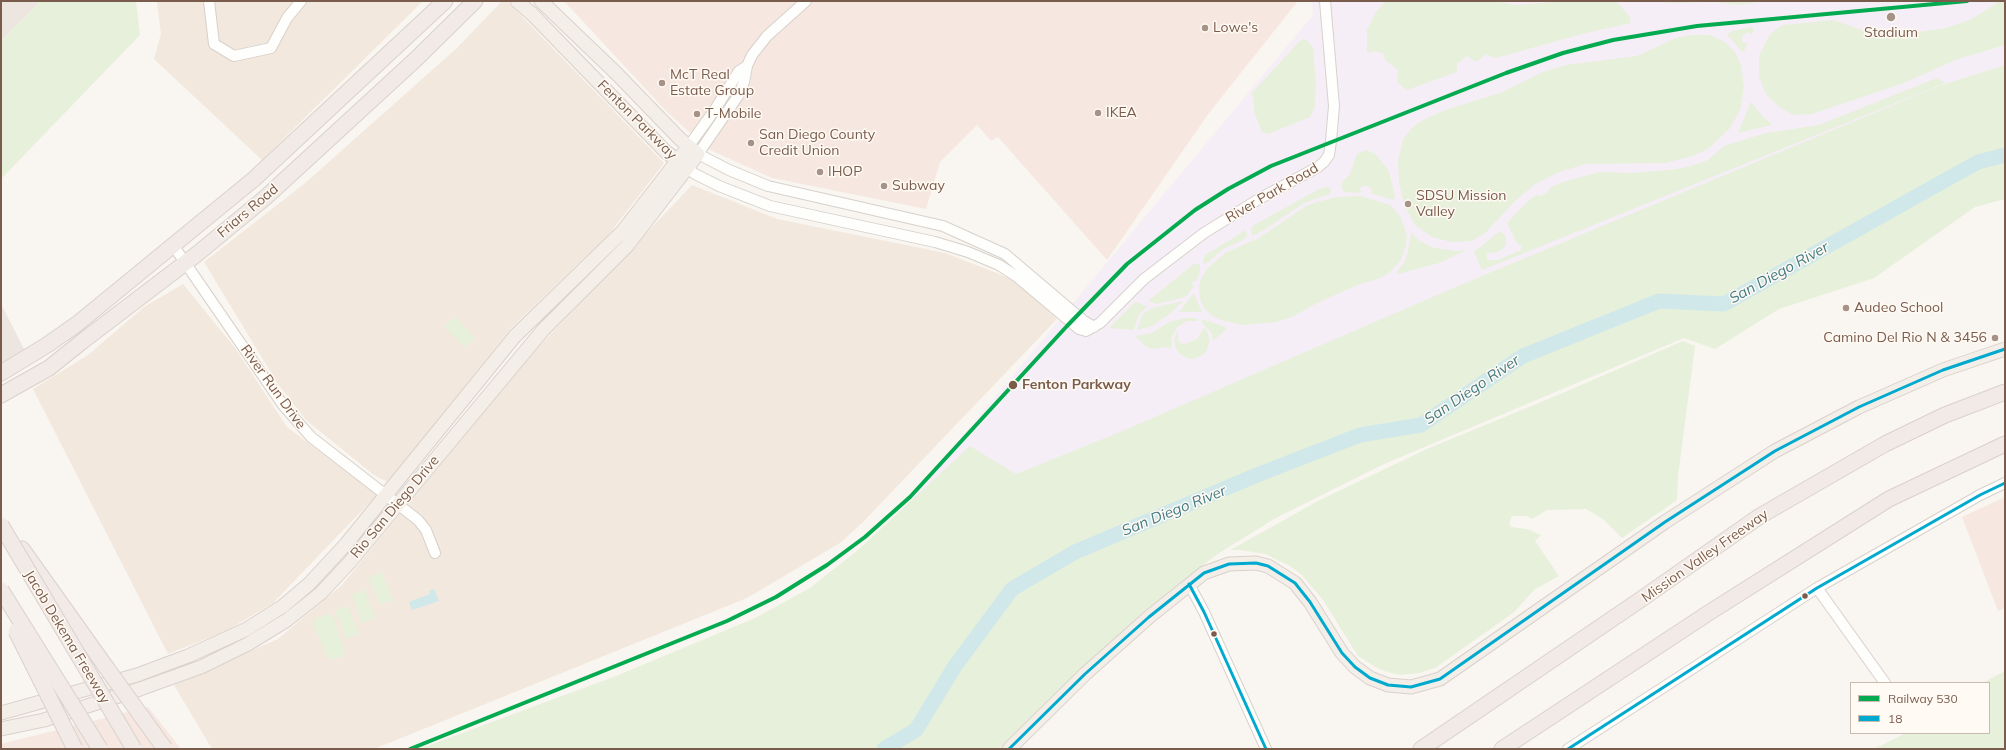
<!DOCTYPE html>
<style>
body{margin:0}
#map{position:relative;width:2006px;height:750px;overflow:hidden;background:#f9f5f0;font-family:Mulish,sans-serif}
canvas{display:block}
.frame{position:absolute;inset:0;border:2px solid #7a5c4d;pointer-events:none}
.legend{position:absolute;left:1850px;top:682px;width:140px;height:52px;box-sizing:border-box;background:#fffaf3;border:1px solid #cabbb1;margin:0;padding:5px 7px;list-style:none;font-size:12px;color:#7a5c4d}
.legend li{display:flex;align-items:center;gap:8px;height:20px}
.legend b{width:20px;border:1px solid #cabbb1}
</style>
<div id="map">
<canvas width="2006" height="750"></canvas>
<div class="frame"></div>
<ul class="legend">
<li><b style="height:5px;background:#04aa4f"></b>Railway 530</li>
<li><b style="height:5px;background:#00a9ce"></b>18</li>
</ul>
</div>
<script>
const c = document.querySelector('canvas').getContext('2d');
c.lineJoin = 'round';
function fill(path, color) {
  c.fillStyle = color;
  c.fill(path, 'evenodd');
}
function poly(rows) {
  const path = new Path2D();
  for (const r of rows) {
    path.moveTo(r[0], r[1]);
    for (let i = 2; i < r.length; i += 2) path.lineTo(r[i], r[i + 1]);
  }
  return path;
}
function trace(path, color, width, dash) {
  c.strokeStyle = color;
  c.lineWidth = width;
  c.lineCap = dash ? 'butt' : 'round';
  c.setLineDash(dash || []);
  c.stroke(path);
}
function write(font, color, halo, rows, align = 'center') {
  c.font = font + ' Mulish,sans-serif';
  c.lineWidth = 3;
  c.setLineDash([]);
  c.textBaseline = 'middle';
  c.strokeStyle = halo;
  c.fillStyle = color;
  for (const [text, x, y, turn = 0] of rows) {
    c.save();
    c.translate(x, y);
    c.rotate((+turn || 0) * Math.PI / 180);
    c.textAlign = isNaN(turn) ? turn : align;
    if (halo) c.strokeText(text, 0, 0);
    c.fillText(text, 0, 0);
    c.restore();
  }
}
const residential = poly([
 [157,1,423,1,262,160,154,59,161,34],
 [502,1,507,1,664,163,609,234,511,328,388,482,374,475,306,420,278,384,204,262,304,184,457,48],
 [692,185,777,219,945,253,1017,281,1057,319,862,523,840,543,747,598,374,749,212,749,174,685,278,639,342,585,527,359],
 [183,284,235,348,287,427,377,495,273,603,226,631,168,654,33,389,88,355,144,307]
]);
const commercial = poly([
 [564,1,1298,1,1209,113,1107,260,998,137,991,141,977,125,940,162,926,209,772,178,708,149,667,112],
 [2005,497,2005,608,1998,611,1962,517],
 [148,707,181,749,1,749,1,744]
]);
const industrial = poly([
 [1,1,37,1,37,5,1,41],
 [1,304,26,353,1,367]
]);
const education = poly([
 [1312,1,2005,1,2005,70,942,532,910,499,1313,15]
]);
const green = poly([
 [37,1,136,1,140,35,1,179,1,41,37,5],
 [1386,1,1492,1,1518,5,1565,1,1616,1,1629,16,1631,23,1582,34,1496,58,1486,54,1476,62,1467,56,1457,64,1457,72,1407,90,1397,82,1398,70,1385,60,1383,53,1373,51,1367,53,1367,30,1376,12],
 [1645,1,1760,1,1760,2,1738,5,1715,2,1673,3],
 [2000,1,2005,1,2005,45,1958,59,1901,84,1812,114,1793,115,1779,107,1766,94,1759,77,1759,56,1770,34,1783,25,1834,20,1861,30,1884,33,1918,32,1946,28,1972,19],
 [1751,27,1754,29,1751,34,1747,32,1742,37,1743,43,1748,43,1744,51,1742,52,1727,35,1732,31],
 [1692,35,1710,35,1725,42,1735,52,1741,65,1744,87,1740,110,1730,128,1708,149,1693,156,1665,163,1586,164,1559,172,1535,184,1516,200,1484,234,1471,241,1452,242,1432,237,1415,225,1404,205,1399,182,1398,161,1403,139,1413,127,1423,120,1445,110,1500,93,1543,72,1566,65,1637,56,1676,38],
 [1303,39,1308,41,1313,48,1316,83,1315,106,1310,117,1268,134,1262,132,1255,114,1252,93,1299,42],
 [2005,65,2005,199,1975,207,1874,278,1779,309,1715,349,1684,338,1384,464,1274,519,1216,555,1141,614,999,749,419,749,616,676,755,618,810,588,858,550,970,446,1016,474,1120,432,1458,286,1939,86],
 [1937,78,1945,83,1482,270,1474,252,1500,231,1506,237,1506,246,1498,252,1487,253,1487,260,1498,260,1516,252,1520,251,1522,246,1517,243,1507,223,1529,200,1537,195,1541,196,1549,191,1551,187,1563,182,1599,172,1633,173,1669,170,1688,167,1708,160,1724,146,1766,133,1819,125],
 [1751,102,1764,118,1771,123,1771,125,1738,133],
 [1366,150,1375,154,1389,171,1395,197,1393,200,1370,193,1372,190,1368,186,1363,186,1360,188,1361,193,1345,192,1342,189,1342,182,1350,174,1357,154],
 [1326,187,1331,188,1330,194,1304,203,1264,230,1252,236,1251,229,1254,225,1319,189],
 [1361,196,1390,205,1400,216,1404,226,1407,237,1405,248,1401,260,1392,270,1383,277,1355,286,1315,304,1294,316,1277,322,1242,325,1221,320,1211,315,1204,308,1200,299,1199,288,1201,279,1207,269,1225,253,1259,238,1306,206,1317,202,1337,197],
 [1246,230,1247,235,1245,239,1223,249,1207,263,1203,264,1204,256],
 [1411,232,1418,240,1434,248,1456,251,1467,250,1439,263,1398,274,1397,271,1404,263,1408,252],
 [1195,263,1200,265,1200,273,1196,281,1192,282,1193,287,1186,297,1156,304,1148,301],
 [1194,294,1202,312,1179,312,1193,294],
 [1183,301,1171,313,1152,326,1137,330,1142,315,1152,308],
 [1135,302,1147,306,1138,316,1134,330,1109,328],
 [455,316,475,338,465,348,444,326],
 [1196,318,1198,321,1187,321,1177,327,1172,336,1171,349,1167,347,1152,349,1145,346,1137,338,1136,336,1152,333,1169,322,1186,318],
 [1201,319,1226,327,1226,329,1213,341,1211,332,1203,324],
 [1204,328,1207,331,1210,341,1206,352,1203,355,1193,359,1187,358,1179,353,1176,349,1174,340,1178,330,1178,339,1180,343,1185,344,1197,339],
 [1683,341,1695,346,1678,476,1677,500,1622,538,1603,519,1586,509,1547,510,1532,519,1527,516,1512,516,1509,523,1511,527,1527,529,1541,535,1535,541,1559,576,1535,589,1513,613,1435,668,1419,673,1400,675,1384,671,1374,666,1358,656,1323,600,1301,574,1290,566,1265,554,1241,550,1230,550,1320,500,1427,449,1558,395],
 [382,572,393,600,380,605,369,577],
 [365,590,375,618,362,623,352,594],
 [348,606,359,634,346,639,335,610],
 [329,614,333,616,345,651,343,656,331,660,327,658,313,623,316,618],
 [2005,671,2005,749,1874,749,1906,733,1989,733,1989,683,1982,683]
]);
const water = poly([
 [434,589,439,601,412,610,409,602,430,594,429,591]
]);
const river = poly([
 [884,749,916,730,955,666,1012,589,1075,552,1257,475,1360,435,1421,425,1523,356,1659,301,1724,304,1978,162,2005,155]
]);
const minor = poly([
 [209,1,214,44,234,56,271,48,287,18,301,1],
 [806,1,767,36,752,55,747,66,744,82,738,96,698,154,729,170,768,186,943,226,1005,254,1084,321,1094,327],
 [688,147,714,111,739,71,747,66],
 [687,168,695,174,719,186,770,206,935,242,968,252,999,265,1016,276,1079,329,1086,331,1100,323,1144,279,1204,233,1259,199,1318,167,1324,162,1329,155,1331,141,1334,106,1325,1],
 [173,245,283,405,311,437,418,520,426,530,435,553],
 [1189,584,1204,612,1266,749],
 [1817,588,1885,683],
 [1568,749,1817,588,1980,495,2005,483]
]);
const major = poly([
 [517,1,532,14,666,152,686,166],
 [1,713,137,675,188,656,247,629,283,606,309,584,346,544,515,336,622,232,688,147],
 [1,729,44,720,140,689,201,667,248,644,287,620,321,593,350,562,543,330,627,246,698,154,680,139,616,73,541,1],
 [1009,749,1085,674,1149,617,1204,573,1229,564,1256,563,1268,566,1295,583,1310,602,1342,653,1355,667,1370,678,1388,685,1411,687,1440,679,1665,522,1775,451,1859,407,1943,370,2005,349]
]);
const highway = poly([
 [1,373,47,345,77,324,254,179,445,1],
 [1,395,49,368,84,340,197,254,266,197,415,60,475,1],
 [22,549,106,667],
 [1421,749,1640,600,1760,516,1885,444,1945,415,2005,392],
 [1502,749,1710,612,1889,499,2005,444]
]);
const highwayBridge = poly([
 [1,525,134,749],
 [1,590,100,749],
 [16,631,75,749],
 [106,667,165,749]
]);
const bus1 = poly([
 [1189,584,1204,612,1266,749],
 [1009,749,1085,674,1149,617,1204,573,1229,564,1256,563,1268,566,1295,583,1310,602,1342,653,1355,667,1370,678,1388,685,1411,687,1440,679,1665,522,1775,451,1859,407,1943,370,2005,349],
 [1568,749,1817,588,1980,495,2005,483]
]);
const rail1 = poly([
 [410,749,727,621,776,597,827,565,865,537,910,497,1067,326,1127,264,1195,210,1228,189,1271,166,1506,73,1563,53,1613,40,1697,26,1967,1]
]);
const markers = [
 [1891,17,5,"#a69286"],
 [1205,28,4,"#a69286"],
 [662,83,4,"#a69286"],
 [1098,113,4,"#a69286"],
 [697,114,4,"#a69286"],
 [751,143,4,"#a69286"],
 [820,172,4,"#a69286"],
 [884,186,4,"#a69286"],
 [1408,204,4,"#a69286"],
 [1846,308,4,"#a69286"],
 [1995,338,4,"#a69286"],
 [1013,385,5,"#7a5c4d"],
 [1805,596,3.5,"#7a5c4d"],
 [1214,634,3.5,"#7a5c4d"]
];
const poiNames = [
 ["Lowe's",1213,28],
 ["Stadium",1891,33,"center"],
 ["McT Real",670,75],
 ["Estate Group",670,91],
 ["IKEA",1106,113],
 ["T-Mobile",705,114],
 ["San Diego County",759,135],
 ["Credit Union",759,151],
 ["IHOP",828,172],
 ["Subway",892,186],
 ["SDSU Mission",1416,196],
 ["Valley",1416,212],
 ["Audeo School",1854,308],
 ["Camino Del Rio N & 3456",1987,338,"right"]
];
const streetNames = [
 ["Fenton Parkway",637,120,45],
 ["River Park Road",1272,193,-30],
 ["Friars Road",248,211,-40],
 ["River Run Drive",273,387,54],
 ["Rio San Diego Drive",395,507,-50],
 ["Mission Valley Freeway",1705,556,-35],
 ["Jacob Dekema Freeway",67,637,59]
];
const stopNames = [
 ["Fenton Parkway",1022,385]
];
const waterNames = [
 ["San Diego River",1779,273,-29],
 ["San Diego River",1472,390,-34],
 ["San Diego River",1174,511,-22]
];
fill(residential, '#f2e8de');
fill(commercial, '#f6e8e1');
fill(industrial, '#ede5e0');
fill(education, '#f6eef6');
fill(green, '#e7f0db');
fill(water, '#d0e8ea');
trace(river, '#d0e8ea', 15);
trace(minor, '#d7d1cb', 12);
trace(major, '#dad1cc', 15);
trace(highway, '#dad1cc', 17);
trace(minor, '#fefefd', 10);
trace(major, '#f3eee8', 13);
trace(highway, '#f2eae7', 15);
trace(highwayBridge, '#dad1cc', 17, []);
trace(highwayBridge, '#f2eae7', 15);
trace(bus1, '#00a9ce', 3);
trace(rail1, '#04aa4f', 4);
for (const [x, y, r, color] of markers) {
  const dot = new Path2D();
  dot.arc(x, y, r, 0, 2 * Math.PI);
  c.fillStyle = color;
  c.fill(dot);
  trace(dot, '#fffaf3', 1.5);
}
write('14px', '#7a5c4d', '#fffaf3', poiNames, 'left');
write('14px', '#7a5c4d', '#fffaf3', streetNames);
write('bold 14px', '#7a5c4d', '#fffaf3', stopNames, 'left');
write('italic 15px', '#437c86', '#fffaf3', waterNames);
</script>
